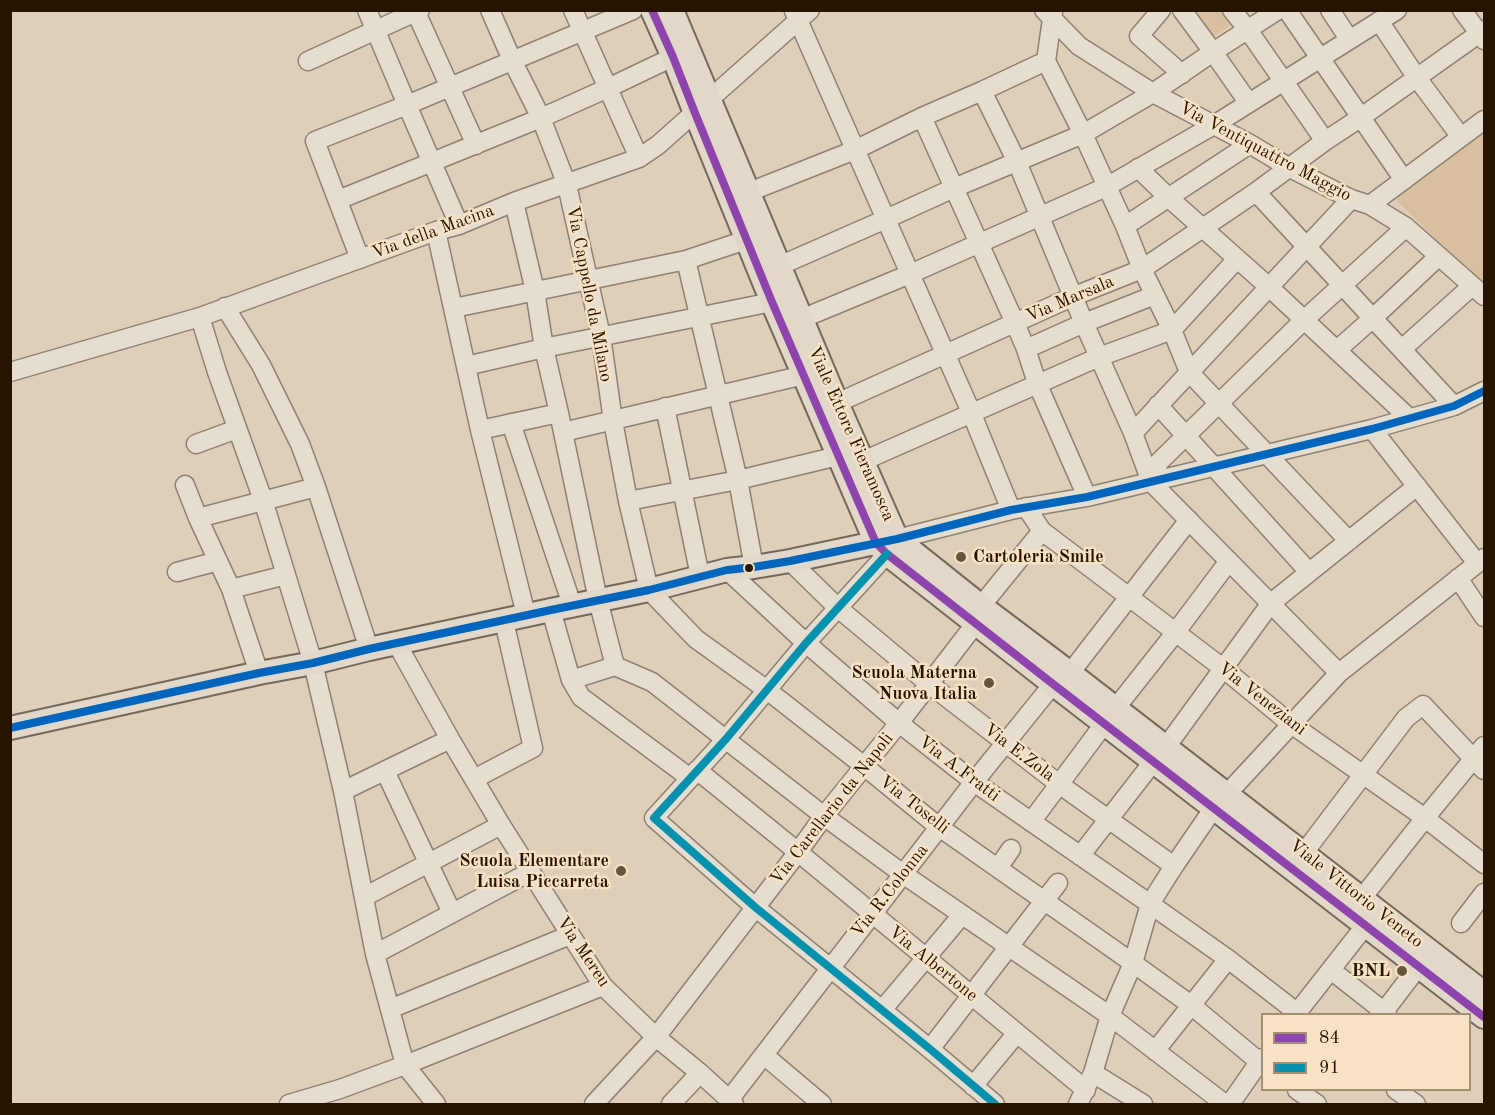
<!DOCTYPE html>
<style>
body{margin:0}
#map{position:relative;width:1495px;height:1115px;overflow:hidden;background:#e0cfb8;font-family:"Old Standard TT",serif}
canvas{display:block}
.frame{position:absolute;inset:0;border:12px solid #261300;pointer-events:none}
.legend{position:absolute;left:1261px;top:1013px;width:210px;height:78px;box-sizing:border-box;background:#f7e2c5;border:2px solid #a38f76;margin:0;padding:8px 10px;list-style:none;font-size:18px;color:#261300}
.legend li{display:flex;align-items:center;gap:12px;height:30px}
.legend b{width:30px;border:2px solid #a38f76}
</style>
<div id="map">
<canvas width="1495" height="1115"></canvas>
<div class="frame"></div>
<ul class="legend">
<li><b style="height:8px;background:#8e44ad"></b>84</li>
<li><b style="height:8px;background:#0692af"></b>91</li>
</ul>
</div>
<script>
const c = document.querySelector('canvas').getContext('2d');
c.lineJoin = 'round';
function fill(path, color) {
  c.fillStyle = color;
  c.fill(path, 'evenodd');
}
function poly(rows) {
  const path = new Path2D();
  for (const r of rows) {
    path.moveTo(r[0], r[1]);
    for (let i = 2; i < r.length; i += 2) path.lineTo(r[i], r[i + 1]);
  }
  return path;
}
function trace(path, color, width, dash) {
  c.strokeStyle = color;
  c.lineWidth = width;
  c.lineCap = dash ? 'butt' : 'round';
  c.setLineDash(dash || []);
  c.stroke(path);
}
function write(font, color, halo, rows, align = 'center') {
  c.font = font + ' "Old Standard TT",serif';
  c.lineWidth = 5;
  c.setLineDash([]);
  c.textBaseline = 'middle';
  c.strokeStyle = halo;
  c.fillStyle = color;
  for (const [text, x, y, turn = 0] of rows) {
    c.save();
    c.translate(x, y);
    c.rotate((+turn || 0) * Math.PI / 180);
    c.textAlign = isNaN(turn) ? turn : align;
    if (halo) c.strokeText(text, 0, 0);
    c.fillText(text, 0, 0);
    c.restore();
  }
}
const green = poly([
 [1189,11,1224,11,1234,23,1212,38],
 [1484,129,1484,283,1462,265,1397,201,1397,194]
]);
const minor = poly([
 [367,10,407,105,459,225],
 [415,10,476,145],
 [490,10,512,60,541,118,567,185,601,336,613,421,628,501,649,590,696,639,767,690,864,766,939,827,1133,963,1191,1005,1262,1064],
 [573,10,639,158],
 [1044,10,1079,46,1153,93,1250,144,1288,167,1351,199,1370,205,1406,227,1484,296],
 [1161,10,1139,36,1182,74],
 [1182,10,1213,52,1248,102],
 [1232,10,1248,30,1325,141],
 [1287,10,1404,180],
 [1330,10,1349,39],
 [1462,10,1484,40],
 [794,11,971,412,1011,510],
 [1379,21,1417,78,1461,137],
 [308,61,420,10],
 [1046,61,1083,134,1125,226,1142,269,1172,330,1189,372,1349,541],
 [1046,61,1053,12],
 [982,91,1017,162,1084,323,1133,433,1151,482,1339,673],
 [922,117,1015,323,1026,349,1037,383,1087,497],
 [1138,168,1169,198,1269,287,1409,418],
 [749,192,855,150,922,117,982,91,1046,61],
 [1256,192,1454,406],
 [338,200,541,118,608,88,673,57],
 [514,202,535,291,544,348,559,413,598,600,615,666,652,682,824,816,903,874,1110,1016,1225,1104],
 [1370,205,1484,120],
 [1125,226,1250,144],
 [436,231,480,430,526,615],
 [360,259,315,141,407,105,633,10],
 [686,260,738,480,754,567],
 [779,266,886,219,954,188,1083,134,1153,93,1213,52,1278,10],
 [225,307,261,365,300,444,316,487,369,649],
 [454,308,686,260,746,240],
 [200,317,217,372,263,500,313,663,343,791,375,954,405,1065,436,1104],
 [801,319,910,274,1106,187,1214,125,1397,10],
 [1026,349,1084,323,1155,295],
 [1402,349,1472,286],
 [1337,350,1373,318,1439,256],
 [466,366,544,348,772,302],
 [10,372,200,317,436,231,459,225,514,202,639,158,658,145,810,10],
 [837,403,1072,297,1142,269,1256,192,1325,141,1360,118,1484,30],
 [1158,405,1309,572],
 [665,407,700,576],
 [511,423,572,605],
 [1372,429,1477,563],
 [480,430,559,413],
 [563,432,804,375],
 [1133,433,1351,199],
 [196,444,237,429],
 [863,461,1099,357,1172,330,1237,259],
 [1151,482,1159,462,1304,320,1406,227],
 [185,485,198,518,231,589,259,673],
 [628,501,738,480,838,456],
 [1026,507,1042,531,1224,669,1291,724,1425,818,1484,864],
 [198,518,316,487],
 [897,539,1011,510,1087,497,1372,429,1454,406,1484,391],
 [887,554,806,643,726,739,654,818,755,907,930,1049,995,1104],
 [790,561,838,608,928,683,1059,784,1174,866],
 [727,570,806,643,899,723,974,782,1150,904,1228,959,1299,1014],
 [177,572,218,561],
 [1458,578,1484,617],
 [231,589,286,575],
 [981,606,1042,531],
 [551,610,571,680,581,697,690,778],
 [397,644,450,739,501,825,603,986,656,1037,700,1073,734,1104],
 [1070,673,1189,520],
 [571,680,615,666],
 [1115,709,1175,633,1229,561],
 [1166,747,1271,603,1417,486],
 [697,770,798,852,1086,1090],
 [385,771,452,913],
 [474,779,533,748,504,621],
 [343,791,450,739],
 [1031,822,1104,724],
 [1303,854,1406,718,1423,705,1484,770],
 [1080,856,1153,762],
 [998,868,1011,849],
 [364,897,501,825],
 [1362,898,1425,818,1484,746],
 [1461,923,1484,893],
 [375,954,530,872],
 [1331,970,1387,1014],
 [390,1009,570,935],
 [882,1010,962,915],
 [1296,1014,1365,926],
 [1382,1014,1418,967],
 [930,1049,1058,883],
 [1155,1051,1228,959],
 [764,1055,822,1104],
 [1093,1073,1143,1104],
 [973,1086,1017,1033],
 [1297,1090,1317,1104],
 [1396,1090,1416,1104],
 [729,1100,974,782,1053,684],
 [289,1104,340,1089,405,1065,603,986],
 [594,1104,656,1037,798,852,824,816,899,723,976,623],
 [671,1104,700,1073],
 [1078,1104,1093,1073,1110,1016,1133,963,1150,904,1174,866,1213,809,1339,673,1484,558],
 [1230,1104,1262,1058]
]);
const major = poly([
 [652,10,673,57,695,113,772,302,876,543,887,554,1053,684,1484,1017],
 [672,10,837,403,897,539,981,606,1070,673,1484,993],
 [10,728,259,673,313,663,369,649,551,610,649,590,727,570,754,567,790,561,889,540]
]);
const bus1 = poly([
 [652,10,673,57,695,113,772,302,876,543,887,554,1053,684,1484,1017]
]);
const bus2 = poly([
 [887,554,806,643,726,739,654,818,755,907,930,1049,995,1104]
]);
const bus3 = poly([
 [10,728,259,673,313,663,369,649,551,610,649,590,727,570,754,567,790,561,897,539,1011,510,1087,497,1372,429,1454,406,1484,391]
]);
const markers = [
 [961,557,6,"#675540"],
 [749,568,5,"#261300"],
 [989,683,6,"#675540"],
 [621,871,6,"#675540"],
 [1402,971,6,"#675540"]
];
const streetNames = [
 ["Via Ventiquattro Maggio",1265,152,28],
 ["Via della Macina",433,232,-20],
 ["Via Cappello da Milano",589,294,79],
 ["Via Marsala",1070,299,-23],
 ["Viale Ettore Fieramosca",851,434,66],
 ["Via Veneziani",1262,699,38],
 ["Via E.Zola",1019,753,37],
 ["Via A.Fratti",959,769,37],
 ["Via Toselli",914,805,38],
 ["Via Carellario da Napoli",832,809,-52],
 ["Via R.Colonna",890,891,-52],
 ["Viale Vittorio Veneto",1356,894,38],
 ["Via Mereu",583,952,56],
 ["Via Albertone",933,964,39]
];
const poiNames = [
 ["Cartoleria Smile",973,557,"left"],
 ["Scuola Materna",977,673],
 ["Nuova Italia",977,694],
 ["Scuola Elementare",609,861],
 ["Luisa Piccarreta",609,882],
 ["BNL",1390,971]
];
fill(green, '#d7bf9f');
trace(minor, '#8e8172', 21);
trace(major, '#736859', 26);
trace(minor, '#e6ddd1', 18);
trace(major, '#e2d8c9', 22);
trace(bus1, '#8e44ad', 8);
trace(bus2, '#0692af', 8);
trace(bus3, '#0065bd', 8);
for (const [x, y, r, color] of markers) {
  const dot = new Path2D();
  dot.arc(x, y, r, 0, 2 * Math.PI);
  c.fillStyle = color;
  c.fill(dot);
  trace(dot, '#f7e2c5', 2);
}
write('18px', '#261300', '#f7e2c5', streetNames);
write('bold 18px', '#261300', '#f7e2c5', poiNames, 'right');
</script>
